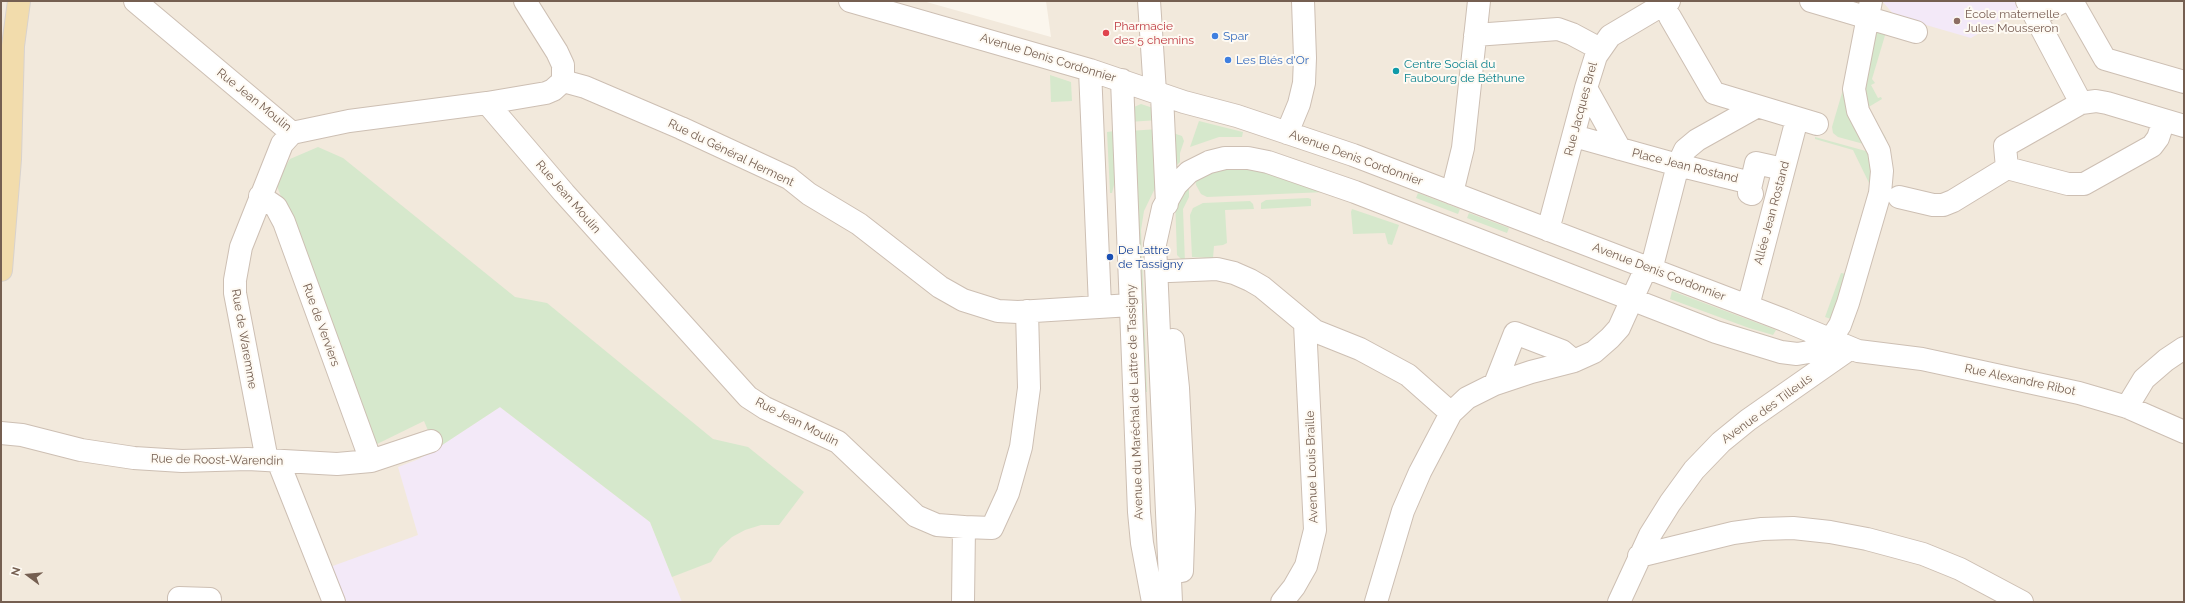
<!DOCTYPE html>
<meta charset="utf-8">
<style>
body{margin:0}
#map{position:relative;width:2185px;height:603px;overflow:hidden;background:#fbf6ed;font-family:Raleway,sans-serif}
canvas{display:block}
.frame{position:absolute;inset:0;border:2px solid #755f51;pointer-events:none}
.north{position:absolute;left:8px;top:555px;width:40px;height:40px;-webkit-text-stroke:3px #fefaf3;paint-order:stroke;rotate:286deg;font-size:11px;font-weight:700;line-height:16px;text-align:center;color:#755f51}
.north::after{content:'';display:block;margin:auto;width:14px;height:18px;background:#755f51;clip-path:polygon(50% 0,100% 100%,50% 72%,0 100%)}
</style>
<div id="map">
<canvas width="2185" height="603"></canvas>
<div class="frame"></div>
<div class="north">N</div>
</div>
<script>
const c = document.querySelector('canvas').getContext('2d');
c.lineJoin = 'round';
function fill(path, color) {
  c.fillStyle = color;
  c.fill(path, 'evenodd');
}
function poly(rows) {
  const path = new Path2D();
  for (const r of rows) {
    path.moveTo(r[0], r[1]);
    for (let i = 2; i < r.length; i += 2) path.lineTo(r[i], r[i + 1]);
  }
  return path;
}
function trace(path, color, width, dash) {
  c.strokeStyle = color;
  c.lineWidth = width;
  c.lineCap = dash ? 'butt' : 'round';
  c.setLineDash(dash || []);
  c.stroke(path);
}
function write(font, color, halo, rows, align = 'center') {
  c.font = font + ' Raleway,sans-serif';
  c.lineWidth = 4;
  c.setLineDash([]);
  c.textBaseline = 'middle';
  c.strokeStyle = halo;
  c.fillStyle = color;
  for (const [text, x, y, turn = 0] of rows) {
    c.save();
    c.translate(x, y);
    c.rotate((+turn || 0) * Math.PI / 180);
    c.textAlign = isNaN(turn) ? turn : align;
    if (halo) c.strokeText(text, 0, 0);
    c.fillText(text, 0, 0);
    c.restore();
  }
}
const residential = poly([
 [1,1,923,1,1051,37,1046,1,2184,1,2184,602,1,602]
]);
const education = poly([
 [1882,1,2021,1,2024,7,1971,38,1895,16],
 [500,407,650,522,682,602,343,602,330,567,418,535,398,467,419,459,436,449]
]);
const green = poly([
 [1870,27,1886,32,1872,79,1875,83,1871,85,1878,98,1881,97,1882,99,1867,108,1886,138,1886,141,1863,108],
 [1854,52,1871,146,1838,137,1833,133,1832,127],
 [1050,75,1071,82,1072,101,1051,102],
 [1141,104,1153,108,1159,120,1128,122,1134,107],
 [1199,121,1243,132,1242,137,1219,137,1190,147],
 [1159,129,1157,184,1144,211,1141,230,1147,392,1140,392,1128,131],
 [1115,131,1117,173,1112,193,1110,193,1107,132],
 [1173,133,1182,136,1184,141,1180,153,1180,162,1174,168],
 [1815,137,1873,153,1876,166,1873,204,1847,294,1834,320,1825,317,1841,273,1847,274,1870,185,1853,150,1815,139],
 [318,147,343,158,515,297,547,303,713,439,748,447,804,492,779,525,761,525,745,530,732,537,720,548,711,562,672,577,650,522,500,407,436,449,424,421,375,445,277,186,279,177,290,159],
 [1250,165,1326,192,1207,197,1201,194,1196,185,1195,176,1201,173],
 [1189,182,1189,197,1183,209,1185,263,1177,255,1175,198],
 [1418,193,1460,209,1458,214,1416,198],
 [1308,198,1311,199,1311,206,1261,209,1261,203,1266,200],
 [1250,201,1253,204,1254,209,1225,210,1227,243,1223,245,1214,246,1213,258,1192,257,1190,215,1193,208,1203,203],
 [1352,209,1399,225,1392,245,1388,244,1385,233,1353,234,1351,212],
 [1469,213,1509,228,1507,233,1467,218],
 [1672,291,1776,330,1773,335,1749,328,1670,299]
]);
const minor = poly([
 [135,1,292,133],
 [850,1,1090,70,1184,102,1237,116,1353,155,1784,320,1858,351,1922,359,2079,393,2127,407,2184,432],
 [1149,1,1155,92],
 [1811,1,1916,32],
 [2027,1,2081,103,2096,101,2107,103,2184,126],
 [2072,1,2105,59,2184,82],
 [2035,16,2064,1],
 [1670,17,1714,93,1817,124],
 [1475,35,1558,29,1572,34,1600,49],
 [1090,70,1100,306],
 [1122,80,1139,512,1142,543,1153,602],
 [563,81,585,87,681,128,789,178,809,194,859,224,940,287,963,300,998,311,1018,312,1131,305],
 [1586,88,1620,149],
 [1162,95,1167,204],
 [487,103,546,93,553,90,563,81,563,65,557,52,525,1],
 [1287,133,1299,104,1304,83,1305,58,1303,1],
 [1574,136,1678,165,1751,183],
 [2007,168,2068,184,2084,184,2152,146,2158,138,2164,120],
 [1452,193,1463,148,1479,1],
 [1752,194,1749,193,1756,163,1783,169],
 [260,196,276,207,284,222,371,461],
 [1899,197,1933,205,1943,205,1953,201,2007,168,2005,146,2081,103],
 [1548,230,1586,88,1596,56,1610,36,1669,1],
 [1651,270,1678,165,1685,150,1697,140,1756,107],
 [1170,271,1217,269,1234,273,1250,280,1262,287,1315,331,1360,349,1408,375,1451,413],
 [1748,306,1797,119],
 [1173,340,1178,388,1184,509,1182,571],
 [1495,384,1515,333,1562,351,1574,361],
 [2127,407,2144,379,2166,360,2184,348],
 [1,433,22,435,81,450,134,458,182,461,248,459,337,464,371,461,431,441],
 [267,460,235,293,235,280,241,247,282,144,292,133,349,121,487,103,564,193,748,397,765,408,838,442,916,516,937,525,964,527],
 [278,461,334,602],
 [1639,556,1733,533,1762,529,1793,528,1830,532,1867,539,1923,554,1960,569,2022,602],
 [179,602,179,598,210,599],
 [963,602,964,527,992,528,1008,493,1021,447,1029,388,1027,311],
 [1171,602,1155,244,1163,208,1176,185,1189,172,1209,162,1225,158,1248,158,1268,162,1355,192,1716,332,1781,352,1797,354,1809,352,1831,339,1840,325,1848,303,1880,193,1882,171,1879,151,1858,111,1854,89,1871,1],
 [1282,602,1294,587,1306,566,1315,530,1305,324],
 [1376,602,1403,511,1420,472,1451,413,1467,398,1495,384,1531,372,1574,361,1594,352,1610,338,1619,328,1646,268],
 [1619,602,1650,535,1670,503,1694,470,1721,442,1748,420,1851,348]
]);
const major = poly([
 [1,270,10,159,13,46,19,1]
]);
const markers = [
 [1957,21,4,"#8d6e63"],
 [1106,33,4,"#e0444e"],
 [1215,36,4,"#3f7fe0"],
 [1228,60,4,"#3f7fe0"],
 [1396,71,4,"#0f9aa8"],
 [1110,257,4,"#1a4fb4"]
];
const educationNames = [
 ["École maternelle",1965,14],
 ["Jules Mousseron",1965,28]
];
const healthNames = [
 ["Pharmacie",1114,26],
 ["des 5 chemins",1114,40]
];
const shopNames = [
 ["Spar",1223,36],
 ["Les Blés d'Or",1236,60]
];
const streetNames = [
 ["Avenue Denis Cordonnier",1048,58,17],
 ["Rue Jean Moulin",254,100,39],
 ["Rue Jacques Brel",1581,109,-75],
 ["Rue du Général Herment",731,153,26],
 ["Avenue Denis Cordonnier",1356,158,20],
 ["Place Jean Rostand",1685,166,14],
 ["Rue Jean Moulin",568,197,49],
 ["Allée Jean Rostand",1772,213,-75],
 ["Avenue Denis Cordonnier",1659,272,21],
 ["Rue de Verviers",321,325,70],
 ["Rue de Waremme",244,339,80],
 ["Rue Alexandre Ribot",2020,380,12],
 ["Avenue du Maréchal de Lattre de Tassigny",1135,402,-92],
 ["Avenue des Tilleuls",1767,409,-36],
 ["Rue Jean Moulin",797,422,27],
 ["Rue de Roost-Warendin",217,460,1],
 ["Avenue Louis Braille",1312,467,-92]
];
const cultureNames = [
 ["Centre Social du",1404,64],
 ["Faubourg de Béthune",1404,78]
];
const transitNames = [
 ["De Lattre",1118,250],
 ["de Tassigny",1118,264]
];
fill(residential, '#f2e9dc');
fill(education, '#f3e9f8');
fill(green, '#d6e8cc');
trace(minor, '#cdbfb3', 24);
trace(major, '#d8d2ce', 24);
trace(minor, '#fff', 22);
trace(major, '#f2dcac', 22);
for (const [x, y, r, color] of markers) {
  const dot = new Path2D();
  dot.arc(x, y, r, 0, 2 * Math.PI);
  c.fillStyle = color;
  c.fill(dot);
  trace(dot, '#fefaf3', 1.5);
}
write('12px', '#785e54', '#fefaf3', educationNames, 'left');
write('12px', '#be3a42', '#fefaf3', healthNames, 'left');
write('12px', '#366cbe', '#fefaf3', shopNames, 'left');
write('12px', '#755f51', '#fefaf3', streetNames);
write('12px', '#0d838f', '#fefaf3', cultureNames, 'left');
write('12px', '#164399', '#fefaf3', transitNames, 'left');
</script>
